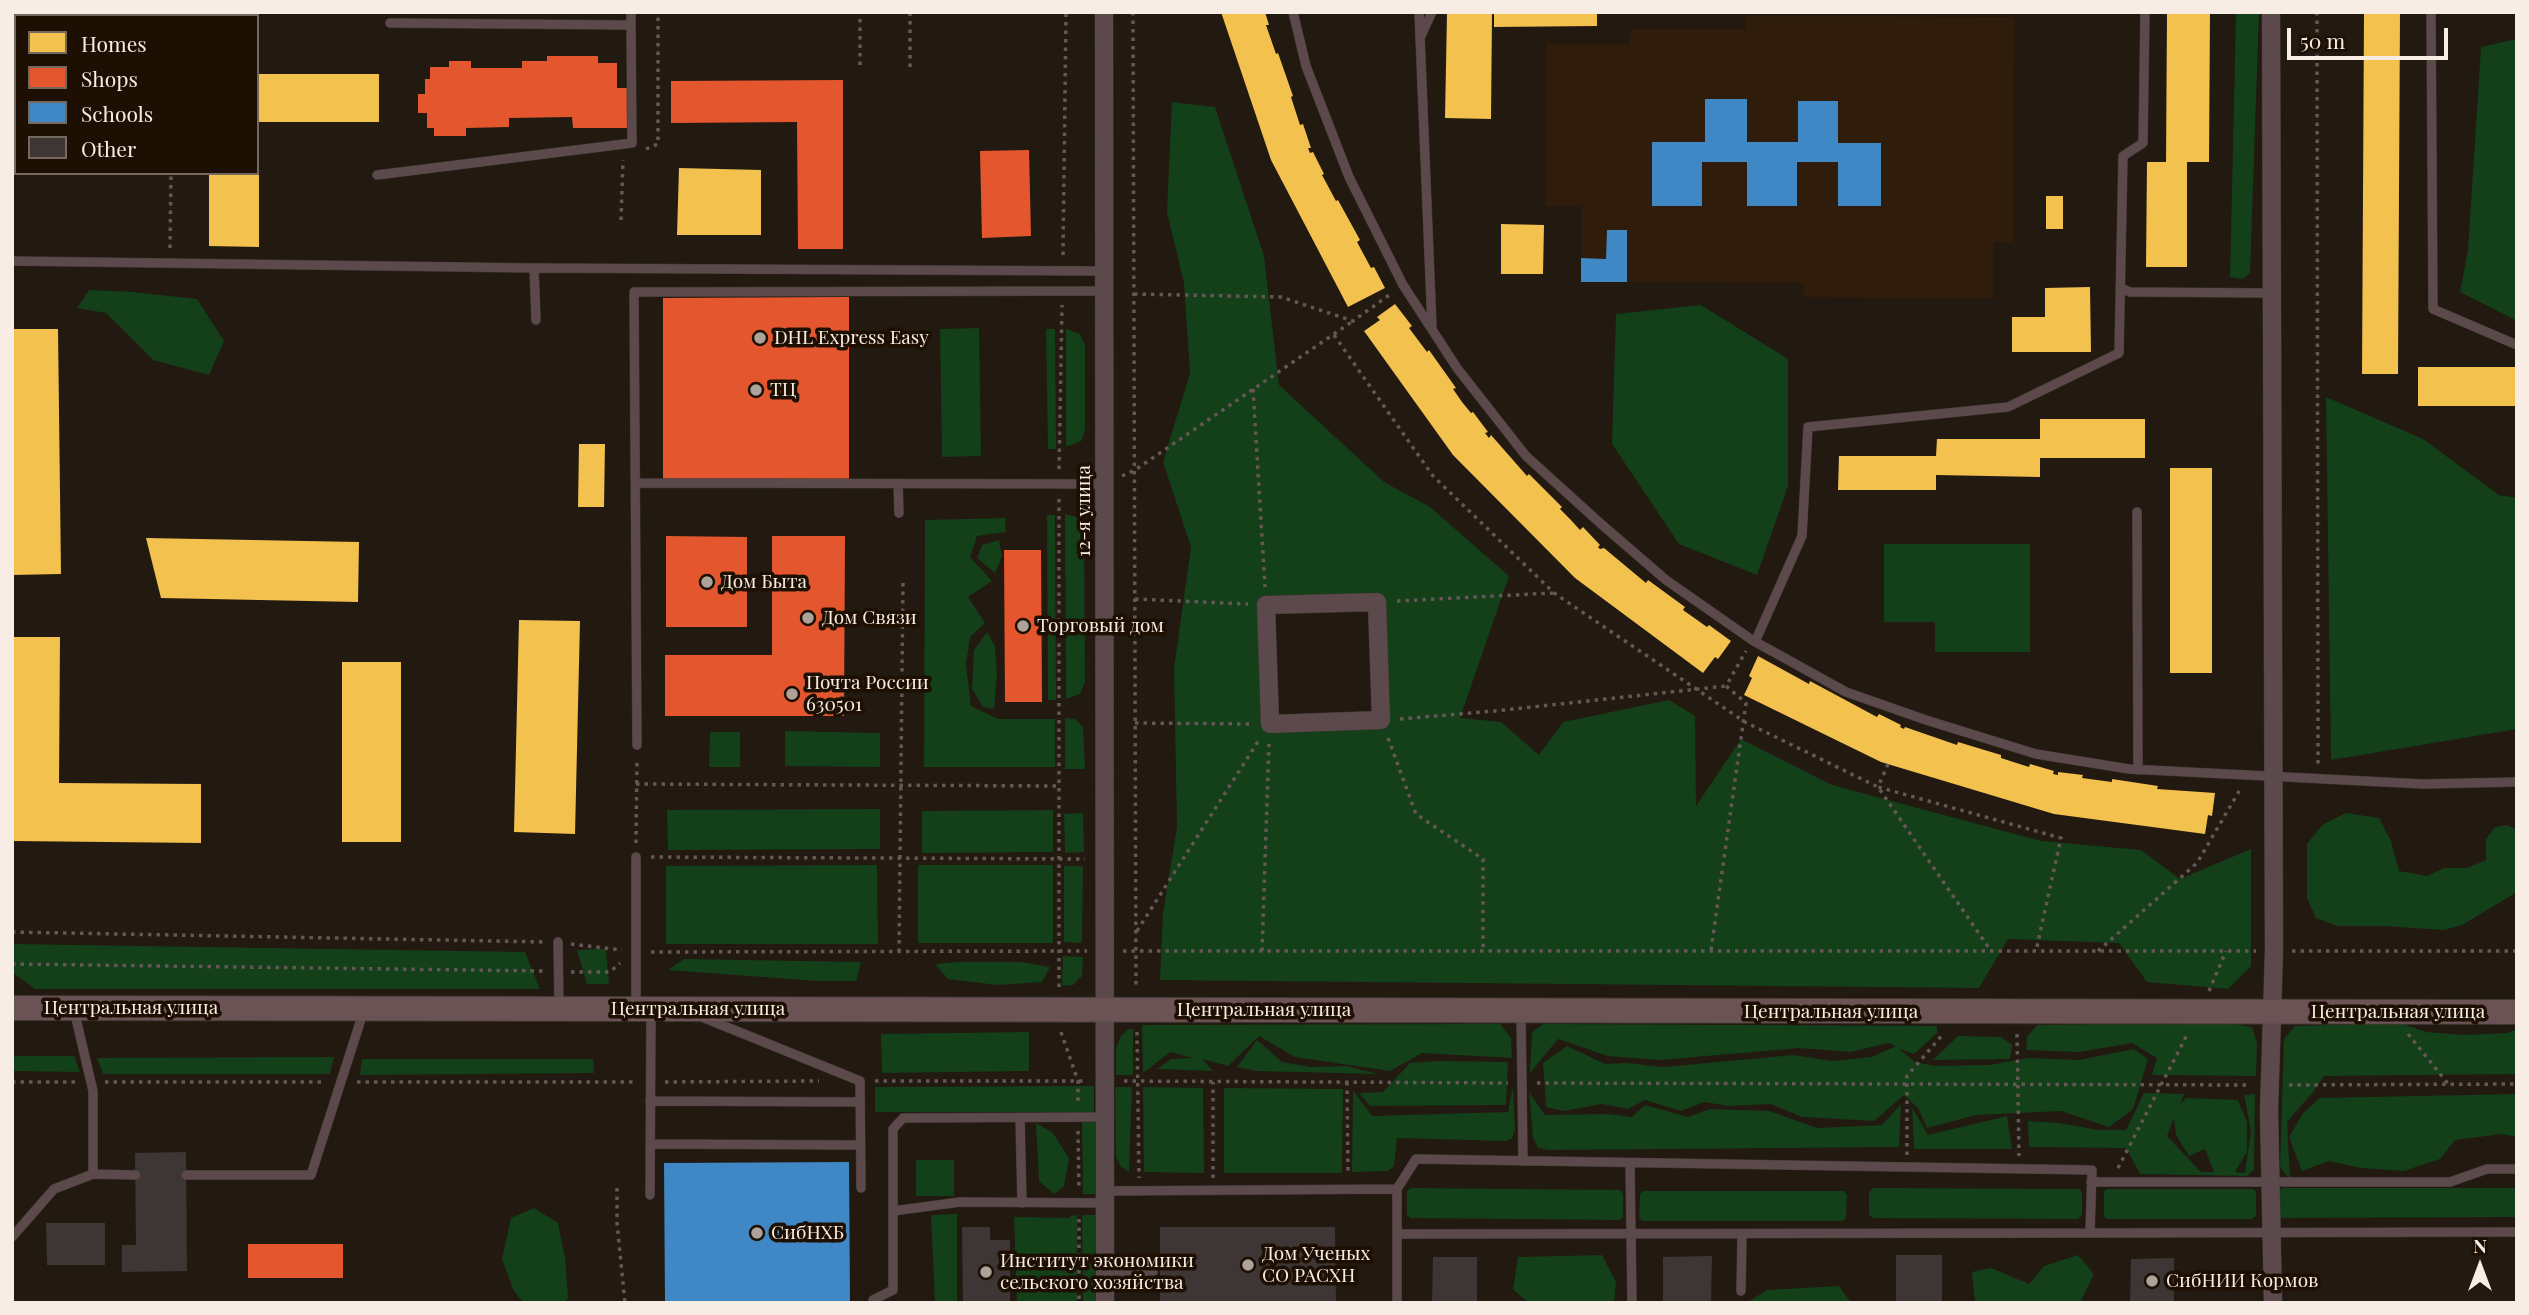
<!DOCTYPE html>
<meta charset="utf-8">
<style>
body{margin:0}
#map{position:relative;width:2529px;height:1315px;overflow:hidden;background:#221911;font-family:"Playfair Display",serif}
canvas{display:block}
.frame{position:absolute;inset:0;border:14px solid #f8ede4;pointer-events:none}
.legend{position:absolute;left:14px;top:14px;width:245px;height:161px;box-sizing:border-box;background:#1e0f03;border:2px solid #75685d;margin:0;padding:9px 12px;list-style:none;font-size:21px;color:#f8ede4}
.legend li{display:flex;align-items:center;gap:14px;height:35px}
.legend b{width:35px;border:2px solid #75685d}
.north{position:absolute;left:2445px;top:1231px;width:70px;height:70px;-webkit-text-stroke:5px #1e0f03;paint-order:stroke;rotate:0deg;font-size:19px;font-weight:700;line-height:28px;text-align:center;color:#f8ede4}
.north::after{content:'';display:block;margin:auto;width:24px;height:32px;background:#f8ede4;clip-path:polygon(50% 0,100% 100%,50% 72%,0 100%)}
.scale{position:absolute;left:2287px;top:28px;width:161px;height:32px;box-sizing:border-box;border:4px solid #f8ede4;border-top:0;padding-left:9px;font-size:21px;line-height:24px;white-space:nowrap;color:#f8ede4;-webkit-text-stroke:5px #1e0f03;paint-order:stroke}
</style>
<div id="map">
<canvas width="2529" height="1315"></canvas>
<div class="frame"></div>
<ul class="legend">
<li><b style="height:19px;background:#f2c14e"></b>Homes</li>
<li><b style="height:19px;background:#e4572e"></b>Shops</li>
<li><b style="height:19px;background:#3f88c5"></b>Schools</li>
<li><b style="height:19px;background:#3e3635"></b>Other</li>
</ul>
<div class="north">N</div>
<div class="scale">50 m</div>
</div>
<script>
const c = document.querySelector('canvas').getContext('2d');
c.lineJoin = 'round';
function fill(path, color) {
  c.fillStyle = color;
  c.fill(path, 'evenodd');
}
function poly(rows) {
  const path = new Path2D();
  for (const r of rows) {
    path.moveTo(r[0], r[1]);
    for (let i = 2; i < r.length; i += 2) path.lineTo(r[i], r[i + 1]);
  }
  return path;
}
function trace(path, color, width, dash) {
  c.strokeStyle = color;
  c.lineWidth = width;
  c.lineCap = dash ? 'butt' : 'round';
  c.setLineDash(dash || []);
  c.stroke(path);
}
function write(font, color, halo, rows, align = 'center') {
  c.font = font + ' "Playfair Display",serif';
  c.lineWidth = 7;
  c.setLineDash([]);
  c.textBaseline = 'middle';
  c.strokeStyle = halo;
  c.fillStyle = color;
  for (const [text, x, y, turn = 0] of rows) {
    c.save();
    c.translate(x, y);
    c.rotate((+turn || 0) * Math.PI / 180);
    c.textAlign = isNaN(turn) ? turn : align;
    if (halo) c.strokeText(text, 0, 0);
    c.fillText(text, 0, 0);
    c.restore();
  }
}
const built = poly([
 [1746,16,2014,17,2013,242,1993,242,1993,298,1804,297,1803,283,1581,282,1581,206,1545,206,1546,44,1630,44,1630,29,1746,29]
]);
const green = poly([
 [2236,12,2259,12,2250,273,2243,279,2230,277],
 [2517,39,2517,321,2460,292,2468,250,2481,47],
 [1172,102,1215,107,1264,256,1279,385,1384,482,1430,507,1509,576,1460,718,1501,722,1539,755,1563,722,1669,700,1695,716,1696,806,1741,739,1832,785,2041,841,2141,850,2180,879,2251,849,2251,966,2228,989,2147,982,2119,943,2008,939,1979,988,1160,980,1163,913,1177,827,1174,668,1191,547,1163,462,1190,373,1184,283,1167,212],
 [1377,602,1381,720,1270,724,1266,605],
 [89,290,133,292,197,299,224,341,209,375,153,360,106,313,77,308],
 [1701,305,1788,359,1788,486,1757,575,1679,544,1612,444,1616,314],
 [979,328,981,456,942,457,940,329],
 [1046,329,1055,329,1056,449,1048,449],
 [1066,329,1080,334,1085,345,1085,430,1081,441,1069,446,1066,446],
 [2326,397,2423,439,2499,495,2517,498,2517,729,2331,760],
 [1065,514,1080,518,1084,530,1085,682,1080,694,1066,699],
 [1047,515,1055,515,1056,700,1048,700],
 [1005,518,1006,532,977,536,970,557,992,581,968,597,985,623,970,637,966,664,971,706,998,719,1055,719,1055,767,924,767,925,520],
 [999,540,1002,556,995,573,977,558,982,545],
 [1884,544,2030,544,2030,652,1935,652,1935,622,1884,622],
 [987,632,995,646,997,675,994,709,983,707,972,689,974,650],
 [1065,718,1075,719,1083,727,1085,769,1065,769],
 [785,731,880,733,880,767,785,766],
 [710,732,740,732,740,767,709,767],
 [880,809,880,849,668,850,667,810],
 [1053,810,1053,852,922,853,922,811],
 [1083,813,1084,852,1065,853,1064,814],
 [2346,813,2379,818,2391,841,2399,871,2427,876,2444,868,2467,868,2486,860,2486,839,2495,827,2507,825,2517,830,2517,889,2514,894,2462,925,2444,930,2384,926,2337,926,2316,918,2307,898,2307,844,2322,825],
 [877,865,878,944,666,944,666,866],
 [918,865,1053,865,1053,943,918,943],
 [1064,866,1083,866,1082,943,1064,942],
 [12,944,525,952,540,989,35,989,12,972],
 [606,949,609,984,587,984,577,950],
 [1063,956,1083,957,1082,976,1073,985,1062,986],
 [684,959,861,962,856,981,817,981,668,970],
 [959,962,1022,962,1050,967,1042,982,997,985,948,979,935,964],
 [2229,1023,2252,1027,2257,1043,2256,1076,2152,1075,2157,1058,2132,1043,2079,1052,2026,1050,2027,1037,2037,1025],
 [2400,1023,2426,1032,2464,1035,2508,1033,2517,1029,2517,1074,2324,1076,2313,1092,2287,1122,2290,1179,2280,1167,2284,1039,2295,1026],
 [1500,1024,1511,1038,1512,1058,1422,1053,1390,1071,1295,1057,1259,1036,1228,1066,1202,1059,1213,1071,1157,1069,1171,1059,1193,1058,1170,1052,1143,1073,1142,1025],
 [1543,1024,1937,1026,1937,1033,1914,1054,1899,1049,1915,1062,1935,1066,1989,1065,2028,1058,2079,1060,2134,1049,2148,1059,2133,1109,2109,1127,2061,1111,1976,1115,1927,1128,1918,1108,1904,1095,1874,1121,1802,1117,1771,1104,1729,1106,1704,1102,1681,1111,1645,1100,1628,1109,1602,1104,1564,1111,1546,1107,1543,1063,1567,1046,1605,1064,1627,1063,1664,1067,1793,1055,1832,1061,1872,1057,1896,1046,1888,1043,1851,1052,1799,1048,1660,1060,1608,1056,1558,1039,1530,1073,1532,1032],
 [1128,1029,1133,1029,1133,1075,1116,1075,1116,1048,1121,1036],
 [1029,1032,1029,1071,882,1073,881,1034],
 [1958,1036,2001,1037,2012,1045,2010,1059,1933,1060],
 [1257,1040,1282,1062,1311,1067,1346,1066,1378,1074,1257,1071,1237,1067],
 [12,1056,74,1056,80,1072,12,1071],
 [334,1057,330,1074,103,1074,97,1058],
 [362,1059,593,1059,594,1073,360,1075],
 [1437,1061,1508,1062,1506,1105,1370,1106,1359,1093,1383,1092,1410,1063],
 [1094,1086,1094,1112,875,1112,875,1087],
 [1115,1087,1132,1087,1129,1172,1121,1167,1116,1157],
 [1143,1087,1203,1088,1204,1173,1144,1172],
 [1513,1087,1515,1130,1512,1138,1506,1141,1397,1138,1394,1166,1388,1171,1352,1172,1353,1090,1372,1116,1508,1112],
 [1224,1088,1343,1089,1342,1173,1224,1173],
 [1529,1092,1545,1115,1607,1114,1632,1117,1645,1105,1688,1117,1710,1109,1769,1111,1817,1128,1882,1125,1901,1104,1899,1147,1549,1150,1538,1148,1533,1138],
 [2144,1093,2184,1094,2180,1105,2186,1098,2238,1100,2247,1122,2247,1152,2235,1172,2245,1173,2251,1131,2244,1095,2255,1094,2254,1170,2247,1176,2140,1174,2126,1148,2029,1147,2028,1121,2059,1123,2098,1130,2126,1130],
 [2174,1118,2176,1135,2189,1156,2205,1149,2214,1172,2201,1172,2167,1136],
 [2517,1094,2517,1137,2502,1134,2455,1140,2440,1159,2404,1171,2361,1168,2329,1161,2302,1171,2289,1137,2303,1113,2320,1098],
 [1912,1107,1928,1135,2007,1116,2012,1149,1914,1149],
 [1082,1122,1095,1122,1095,1194,1083,1194],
 [1036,1123,1053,1133,1069,1158,1064,1186,1054,1194,1039,1181],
 [916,1160,954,1160,954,1196,916,1196],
 [1410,1188,1620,1190,1623,1194,1623,1217,1619,1220,1410,1218,1407,1215,1407,1192],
 [1873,1188,2079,1189,2082,1192,2082,1215,2078,1219,1873,1218,1869,1215,1869,1192],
 [2282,1188,2517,1188,2517,1217,2282,1218,2280,1218,2279,1192],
 [2107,1189,2253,1189,2256,1192,2256,1216,2252,1219,2107,1219,2104,1216,2104,1192],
 [1643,1191,1844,1191,1847,1195,1846,1218,1843,1221,1642,1221,1639,1218,1640,1194],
 [534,1208,558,1223,565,1258,568,1298,565,1303,524,1303,514,1291,502,1259,511,1218],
 [957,1214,957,1303,935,1303,931,1215],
 [1077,1215,1077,1303,1017,1303,1014,1217,1070,1218,1070,1216],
 [1082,1215,1095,1215,1095,1303,1083,1303],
 [1602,1255,1616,1282,1614,1303,1528,1303,1513,1289,1518,1257],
 [2078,1255,2094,1274,2080,1303,1975,1301,1972,1272,1991,1268,2029,1284,2044,1266],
 [1839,1286,1851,1303,1748,1302,1767,1290]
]);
const homes = poly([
 [1221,12,1265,12,1269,25,1266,25,1276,54,1278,53,1293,96,1291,97,1300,125,1303,124,1311,148,1308,148,1310,153,1313,152,1324,174,1322,175,1336,201,1338,200,1360,240,1357,242,1371,268,1374,267,1385,288,1348,307,1271,160],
 [1494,12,1597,12,1597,26,1494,27],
 [2167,12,2210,12,2209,162,2187,162,2187,267,2146,267,2147,162,2166,162],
 [2364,12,2400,12,2398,374,2362,374],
 [1447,13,1492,14,1491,119,1445,118],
 [257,74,379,74,379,122,257,122],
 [679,168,761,170,761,235,677,235],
 [209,173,259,173,259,247,209,246],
 [2046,196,2063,196,2063,229,2046,229],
 [1501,224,1544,225,1543,274,1501,274],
 [2090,287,2091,352,2012,352,2012,317,2045,317,2045,288],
 [1395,304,1412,326,1409,328,1427,352,1429,350,1456,388,1453,389,1462,402,1471,413,1473,412,1488,432,1485,433,1489,438,1491,435,1527,476,1529,474,1562,507,1560,509,1570,519,1580,530,1583,527,1600,545,1598,547,1600,549,1604,548,1646,583,1648,580,1685,607,1683,610,1707,627,1709,625,1731,641,1718,659,1715,657,1703,673,1575,578,1453,455,1364,331,1380,320,1377,317],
 [12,329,58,329,61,574,12,575],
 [2418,367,2517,367,2517,406,2418,406],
 [2040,419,2145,419,2145,458,2040,458,2040,477,1936,475,1936,490,1838,490,1839,456,1936,456,1937,439,2040,439],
 [579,444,605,444,604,507,578,507],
 [2170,468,2212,468,2212,673,2170,673],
 [146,538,359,542,358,602,161,598],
 [519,620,580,621,575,834,514,832],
 [12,637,60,637,59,783,201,784,201,843,12,841],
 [1758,656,1809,684,1810,681,1877,717,1879,714,1901,725,1900,727,1904,729,1905,727,1957,745,1958,742,2001,755,2001,758,2029,767,2030,764,2054,771,2053,774,2058,775,2058,772,2083,775,2082,778,2112,782,2112,779,2158,786,2157,789,2215,793,2212,816,2208,815,2205,834,2054,814,1881,762,1744,695,1752,678,1749,676],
 [342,662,401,662,401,842,342,842]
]);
const shops = poly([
 [547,56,598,56,598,63,617,63,617,88,628,88,628,128,573,128,572,117,509,118,509,127,466,128,466,136,434,136,434,128,427,128,427,113,418,113,418,94,425,94,425,79,430,79,430,67,449,67,449,61,471,61,471,68,522,68,522,61,547,61],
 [843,80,843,249,798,249,797,122,671,123,671,81],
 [1029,150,1031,236,982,238,980,151],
 [849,297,849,481,663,481,663,298],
 [666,536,747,537,747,627,666,627],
 [772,536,845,536,844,716,665,716,665,655,772,655],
 [1004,550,1041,550,1042,702,1005,702],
 [248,1244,343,1244,343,1278,248,1278]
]);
const schools = poly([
 [1705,99,1747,99,1747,142,1798,142,1798,101,1838,101,1838,143,1881,143,1881,206,1838,206,1838,162,1797,162,1797,206,1747,206,1747,162,1702,162,1702,206,1652,206,1652,142,1705,142],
 [1607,230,1627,230,1627,282,1581,282,1581,258,1606,259],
 [849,1162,850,1303,665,1303,664,1163]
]);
const building = poly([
 [186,1152,187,1271,122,1272,122,1245,136,1245,135,1153],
 [46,1223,105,1223,105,1265,47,1265],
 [962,1227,990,1227,990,1240,1010,1240,1010,1303,963,1303],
 [1160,1227,1335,1227,1336,1303,1160,1303],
 [1896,1255,1942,1255,1942,1303,1896,1303],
 [1712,1256,1711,1303,1663,1303,1663,1257],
 [1433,1257,1477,1257,1477,1303,1432,1303],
 [2174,1258,2174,1303,2130,1303,2131,1259]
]);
const path = poly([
 [1133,12,1136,989],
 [2317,12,2318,764],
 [172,16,172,12],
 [860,65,860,12],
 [910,67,910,12],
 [646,149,658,144,658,12],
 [621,220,623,160],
 [170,248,171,173],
 [1063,255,1066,12],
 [1134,294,1281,297,1353,321,1392,293],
 [1334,335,1433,476,1554,593,1745,722,1878,787,1991,951],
 [1253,389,1265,587],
 [1059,469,1062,305],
 [1122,476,1135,470,1353,321],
 [1135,599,1248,604],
 [1397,601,1553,593],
 [1400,719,1495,711,1726,686],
 [1135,723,1250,724],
 [1388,738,1416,814,1483,859,1483,951],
 [1888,764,1878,787,2061,838,2036,951],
 [636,784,1059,786],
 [636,843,637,760],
 [651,857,1085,859],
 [1137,931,1259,740],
 [12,932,546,942],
 [571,944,622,950],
 [1711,950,1746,703,1726,686,1746,651],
 [1123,951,2256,951],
 [1262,951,1269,744],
 [2098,951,2197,863,2241,788],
 [2292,951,2517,951],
 [651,952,1087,951],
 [899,952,903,583],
 [12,964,543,971],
 [571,972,610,972,620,963],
 [1059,987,1059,497],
 [2209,991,2226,951],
 [1061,1032,1078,1081,1078,1102],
 [1137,1032,1139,1178],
 [2017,1034,2019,1156],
 [2408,1034,2449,1085],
 [875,1081,1085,1081],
 [1124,1081,1508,1083],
 [12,1082,77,1082],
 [105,1082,325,1082],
 [357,1082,637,1082],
 [665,1082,819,1081],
 [1347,1082,1348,1174],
 [1537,1083,2250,1085],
 [2289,1085,2517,1084],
 [1078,1131,1079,1190],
 [1907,1155,1907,1076,1944,1033],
 [2118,1168,2187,1035],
 [1213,1178,1213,1082],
 [617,1188,617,1223,625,1303],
 [1079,1219,1079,1303]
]);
const lane = poly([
 [1293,12,1306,66,1349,177,1403,285,1457,368,1526,456,1600,523,1666,580,1752,640,1846,692,1926,720,2036,754,2129,769,2423,784,2517,782],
 [1419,12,1432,327],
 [2431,12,2433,309,2517,345],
 [390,23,631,25,631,12],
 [1421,36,1432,12],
 [377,175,632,143,631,25],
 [12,261,534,268,1103,271],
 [534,268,536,320],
 [2120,288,2130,292,2272,293],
 [636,483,1105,484],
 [898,484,899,513],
 [2137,512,2138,770],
 [1755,642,1802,536,1808,427,2008,407,2119,353,2123,156,2143,143,2145,12],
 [637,745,634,292,1105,291],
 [558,942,559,1007],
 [636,1006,636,857],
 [74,1010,93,1091,93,1174,136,1175],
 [1521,1013,1523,1161],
 [702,1017,860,1081,861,1188],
 [650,1101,860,1102],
 [1020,1118,1022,1203],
 [650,1144,861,1145],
 [1630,1163,1632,1303],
 [186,1175,311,1175,364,1010],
 [2091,1182,2450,1182,2487,1169,2517,1169],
 [1105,1191,1397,1189,1397,1303],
 [650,1195,651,1011],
 [893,1211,960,1202,1105,1203],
 [2090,1233,2517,1232],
 [1397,1234,2090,1233,2092,1170,1416,1159,1397,1189],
 [12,1237,54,1189,93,1174],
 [1105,1272,1153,1272],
 [1741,1291,1742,1234],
 [873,1303,873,1300,893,1290,893,1129,903,1118,1105,1117]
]);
const street = poly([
 [1104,12,1105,1303],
 [2271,12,2274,951,2269,1111,2273,1303],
 [1377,602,1381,720,1270,724,1266,605,1377,602]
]);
const secondary = poly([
 [12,1008,2517,1012]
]);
const markers = [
 [760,338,7,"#ada39a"],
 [756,390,7,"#ada39a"],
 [707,582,7,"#ada39a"],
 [808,618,7,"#ada39a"],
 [1023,626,7,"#ada39a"],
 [792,694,7,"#ada39a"],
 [757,1233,7,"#ada39a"],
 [1248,1265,7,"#ada39a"],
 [986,1272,7,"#ada39a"],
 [2152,1281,7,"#ada39a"]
];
const poiNames = [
 ["DHL Express Easy",774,338],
 ["ТЦ",770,390],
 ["Дом Быта",721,582],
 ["Дом Связи",822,618],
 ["Торговый дом",1037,626],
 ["Почта России",806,683],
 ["630501",806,705],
 ["СибНХБ",771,1233],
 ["Дом Ученых",1262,1254],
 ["СО РАСХН",1262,1276],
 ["Институт экономики",1000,1261],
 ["сельского хозяйства",1000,1283],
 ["СибНИИ Кормов",2166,1281]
];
const streetNames = [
 ["12-я улица",1084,511,-90],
 ["Центральная улица",131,1008],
 ["Центральная улица",698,1009],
 ["Центральная улица",1264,1010],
 ["Центральная улица",1831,1012],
 ["Центральная улица",2398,1012]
];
fill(built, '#2f1c0a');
fill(green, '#133f19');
fill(homes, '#f2c14e');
fill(shops, '#e4572e');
fill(schools, '#3f88c5');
fill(building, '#3e3635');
trace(lane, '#3e3730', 10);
trace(street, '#3e3730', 19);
trace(secondary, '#3e3730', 26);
trace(path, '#645756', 3.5, [3.5, 5]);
trace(lane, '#5c494b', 9);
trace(street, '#5c494b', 18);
trace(secondary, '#6a5255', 24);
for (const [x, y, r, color] of markers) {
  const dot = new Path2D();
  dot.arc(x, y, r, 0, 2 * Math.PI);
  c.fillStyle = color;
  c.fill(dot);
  trace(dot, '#1e0f03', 2.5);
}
write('19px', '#f8ede4', '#1e0f03', poiNames, 'left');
write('19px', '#f8ede4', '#1e0f03', streetNames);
</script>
